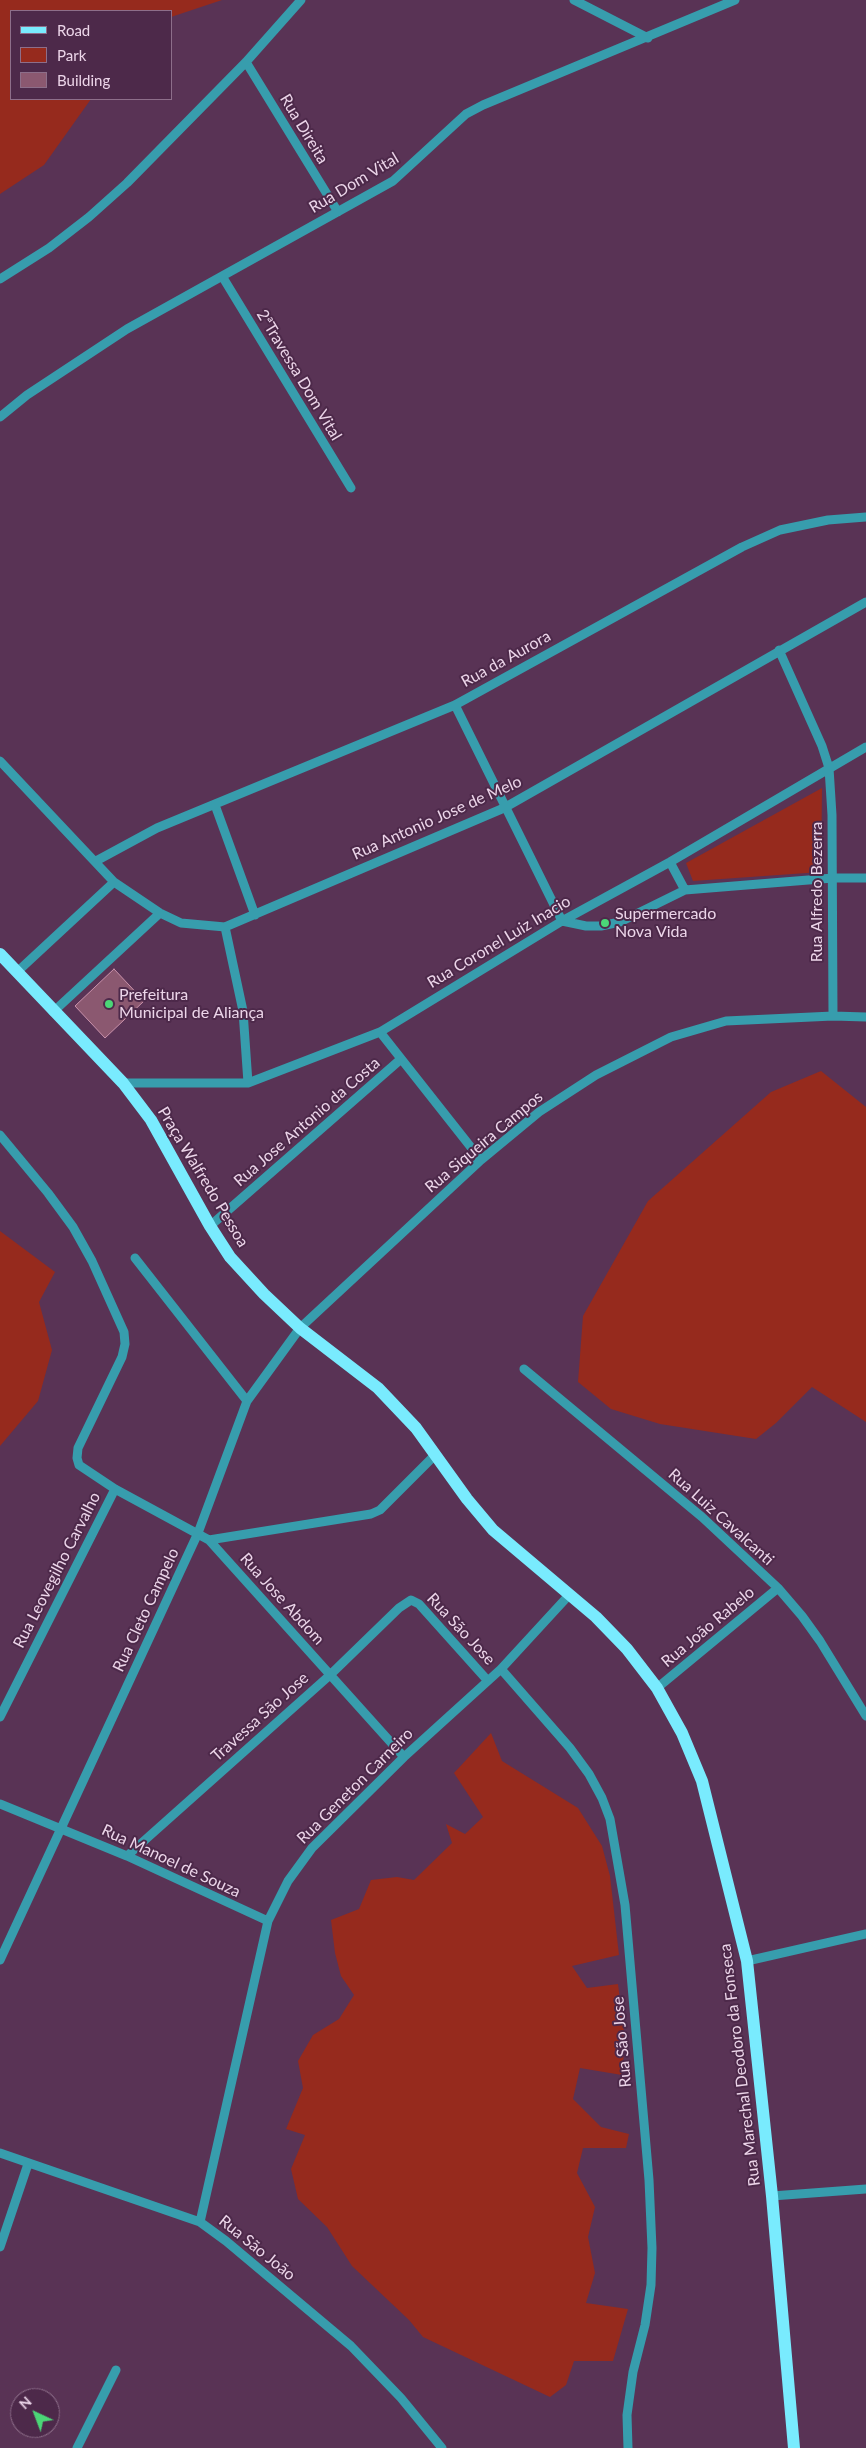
<!DOCTYPE html>
<meta charset="utf-8">
<style>
body{margin:0}
#map{position:relative;width:866px;height:2448px;overflow:hidden;background:#593355;font-family:Lato,sans-serif}
canvas{display:block}
.legend{position:absolute;left:10px;top:10px;width:162px;height:90px;box-sizing:border-box;background:#4d294a;border:1px solid #8d6e8a;margin:0;padding:6px 9px;list-style:none;font-size:15px;color:#ecd5e9}
.legend li{display:flex;align-items:center;gap:10px;height:25px}
.legend b{width:25px;border:1px solid #8d6e8a}
.north{position:absolute;left:10px;top:2388px;width:50px;height:50px;box-sizing:border-box;background:#4d294a;border:1px solid #8d6e8a;border-radius:50%;rotate:317deg;font-size:14px;font-weight:700;line-height:20px;text-align:center;color:#ecd5e9}
.north::after{content:'';display:block;margin:auto;width:18px;height:22px;background:#4bd677;clip-path:polygon(50% 0,100% 100%,50% 72%,0 100%)}
</style>
<div id="map">
<canvas width="866" height="2448"></canvas>
<ul class="legend">
<li><b style="height:6px;background:#79ebfe"></b>Road</li>
<li><b style="height:14px;background:#962a1d"></b>Park</li>
<li><b style="height:14px;background:#8b5870"></b>Building</li>
</ul>
<div class="north">N</div>
</div>
<script>
const c = document.querySelector('canvas').getContext('2d');
c.lineJoin = 'round';
function fill(path, color) {
  c.fillStyle = color;
  c.fill(path, 'evenodd');
}
function poly(rows) {
  const path = new Path2D();
  for (const r of rows) {
    path.moveTo(r[0], r[1]);
    for (let i = 2; i < r.length; i += 2) path.lineTo(r[i], r[i + 1]);
  }
  return path;
}
function trace(path, color, width, dash) {
  c.strokeStyle = color;
  c.lineWidth = width;
  c.lineCap = dash ? 'butt' : 'round';
  c.setLineDash(dash || []);
  c.stroke(path);
}
function write(font, color, halo, rows, align = 'center') {
  c.font = font + ' Lato,sans-serif';
  c.lineWidth = 4;
  c.setLineDash([]);
  c.textBaseline = 'middle';
  c.strokeStyle = halo;
  c.fillStyle = color;
  for (const [text, x, y, turn = 0] of rows) {
    c.save();
    c.translate(x, y);
    c.rotate((+turn || 0) * Math.PI / 180);
    c.textAlign = isNaN(turn) ? turn : align;
    if (halo) c.strokeText(text, 0, 0);
    c.fillText(text, 0, 0);
    c.restore();
  }
}
const green = poly([
 [0,0,222,0,171,17,171,11,11,11,11,99,91,99,44,165,0,194],
 [822,788,821,872,693,881,686,863],
 [821,1071,866,1107,866,1422,812,1387,776,1423,756,1439,660,1424,611,1409,578,1382,583,1316,648,1201,771,1092],
 [0,1231,55,1272,39,1302,52,1350,38,1401,0,1446],
 [491,1733,502,1761,578,1808,602,1846,610,1876,619,1955,572,1966,587,1988,618,1984,625,2039,622,2075,580,2068,573,2099,601,2127,629,2134,626,2148,583,2148,577,2173,595,2207,588,2237,595,2273,586,2303,628,2309,613,2361,574,2361,566,2385,550,2397,423,2337,409,2320,352,2266,327,2227,298,2199,291,2169,305,2135,286,2129,303,2088,298,2061,313,2035,339,2019,354,1995,341,1976,335,1953,331,1920,359,1909,371,1880,397,1877,414,1880,452,1843,446,1824,465,1834,483,1817,454,1773]
]);
const building = poly([
 [114,969,144,1001,105,1038,75,1006,114,969]
]);
const minor = poly([
 [574,0,648,38],
 [246,62,338,212],
 [222,276,351,488],
 [0,279,49,248,89,217,127,183,246,62,301,0],
 [0,417,27,395,127,329,393,181,466,114,483,105,735,0],
 [779,650,822,746,829,768,832,815,833,1016],
 [455,705,562,921,586,926,601,926,620,922,685,890],
 [0,761,114,882,160,913,181,923,225,927,504,808,866,602],
 [215,805,255,915],
 [96,861,157,828,455,705,742,547,780,530,828,520,866,517],
 [670,862,685,890,833,878,866,878],
 [225,927,243,1011,248,1083],
 [17,972,114,882],
 [53,1012,160,913],
 [380,1032,481,1160],
 [123,1083,248,1083,380,1032,562,921,670,862,866,747],
 [0,1135,48,1193,73,1227,92,1261,124,1332,125,1344,122,1357,78,1448,77,1458,79,1465,115,1489,209,1540,404,1757],
 [210,1226,401,1059],
 [135,1258,247,1401],
 [524,1369,702,1517,778,1588,802,1616,820,1641,866,1716],
 [209,1540,371,1514,380,1510,435,1455],
 [501,1669,570,1748,589,1774,602,1798,610,1819,625,1905,649,2180,652,2248,651,2285,645,2325,633,2372,627,2415,628,2448],
 [657,1688,778,1588],
 [0,1717,115,1489],
 [0,1804,127,1856,268,1921],
 [127,1856,330,1675,399,1608,411,1600,419,1604,488,1681],
 [0,1960,198,1533,247,1401,300,1328,481,1160,539,1112,596,1075,671,1037,726,1021,833,1016,866,1017],
 [747,1961,866,1934],
 [0,2153,200,2222,226,2241,351,2346,401,2398,442,2448],
 [772,2196,866,2189],
 [200,2222,268,1921,288,1881,312,1848,404,1757,501,1669,570,1594],
 [0,2247,28,2164],
 [77,2448,116,2370]
]);
const major = poly([
 [0,954,123,1083,151,1120,210,1226,230,1257,264,1294,300,1328,378,1388,416,1428,467,1499,493,1530,596,1617,627,1649,657,1688,682,1733,702,1781,747,1961,772,2196,794,2448]
]);
const markers = [
 [605,923,5,"#4bd677"],
 [109,1004,5,"#4bd677"]
];
const streetNames = [
 ["Rua Direita",304,129,59],
 ["Rua Dom Vital",354,183,-31],
 ["2ªTravessa Dom Vital",299,375,59],
 ["Rua da Aurora",506,659,-29],
 ["Rua Antonio Jose de Melo",437,818,-24],
 ["Rua Alfredo Bezerra",817,892,-90],
 ["Rua Coronel Luiz Inacio",499,942,-31],
 ["Rua Jose Antonio da Costa",307,1122,-41],
 ["Rua Siqueira Campos",484,1142,-40],
 ["Praça Walfredo Pessoa",203,1177,59],
 ["Rua Luiz Cavalcanti",721,1517,42],
 ["Rua Leovegilho Carvalho",57,1570,-63],
 ["Rua Jose Abdom",282,1599,48],
 ["Rua Cleto Campelo",146,1610,-65],
 ["Rua João Rabelo",708,1627,-40],
 ["Rua São Jose",461,1629,47],
 ["Travessa São Jose",260,1717,-42],
 ["Rua Geneton Carneiro",355,1786,-45],
 ["Rua Manoel de Souza",171,1861,25],
 ["Rua São Jose",622,2042,-95],
 ["Rua Marechal Deodoro da Fonseca",740,2065,-97],
 ["Rua São João",257,2248,39]
];
const poiNames = [
 ["Supermercado",615,914],
 ["Nova Vida",615,932],
 ["Prefeitura",119,995],
 ["Municipal de Aliança",119,1013]
];
fill(green, '#962a1d');
fill(building, '#8b5870');
trace(building, '#ca92ab', 1);
trace(minor, '#379dad', 9);
trace(major, '#79ebfe', 12);
for (const [x, y, r, color] of markers) {
  const dot = new Path2D();
  dot.arc(x, y, r, 0, 2 * Math.PI);
  c.fillStyle = color;
  c.fill(dot);
  trace(dot, '#4d294a', 2);
}
write('16px', '#ecd5e9', '#4d294a', streetNames);
write('16px', '#ecd5e9', '#4d294a', poiNames, 'left');
</script>
